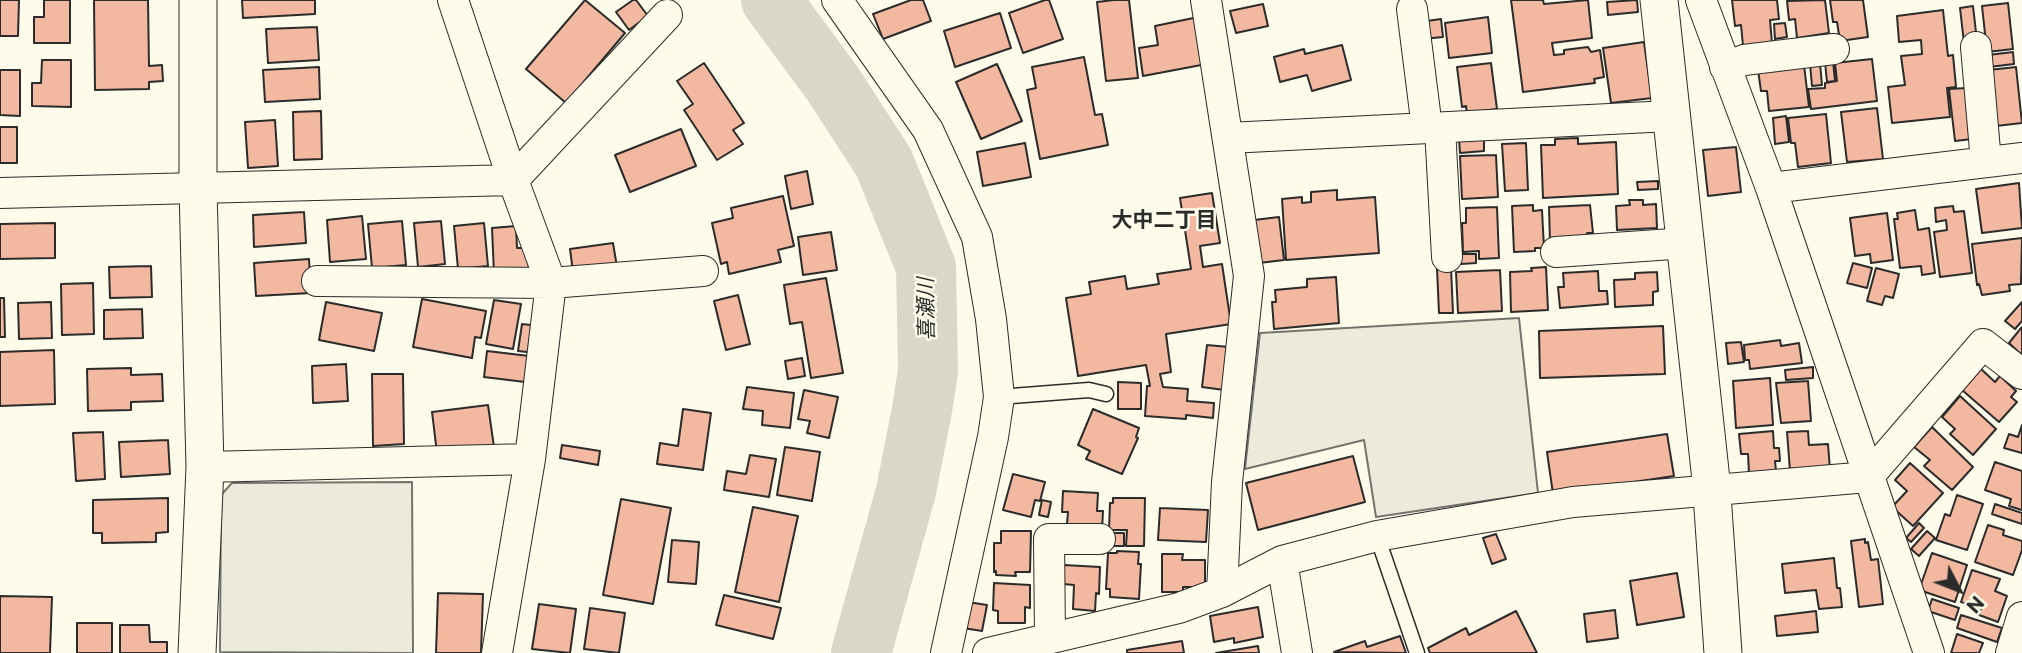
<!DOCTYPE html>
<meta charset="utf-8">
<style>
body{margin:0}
#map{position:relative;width:2022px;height:653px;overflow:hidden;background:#fdfbea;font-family:Montserrat,sans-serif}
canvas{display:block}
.north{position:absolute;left:1924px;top:555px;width:70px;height:70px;-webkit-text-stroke:5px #fdfbea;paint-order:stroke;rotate:132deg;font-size:19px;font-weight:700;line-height:28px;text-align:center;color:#2b2b2b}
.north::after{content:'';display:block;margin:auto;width:24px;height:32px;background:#2b2b2b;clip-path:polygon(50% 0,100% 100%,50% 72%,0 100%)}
</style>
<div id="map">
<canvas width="2022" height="653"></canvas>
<div class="north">N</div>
</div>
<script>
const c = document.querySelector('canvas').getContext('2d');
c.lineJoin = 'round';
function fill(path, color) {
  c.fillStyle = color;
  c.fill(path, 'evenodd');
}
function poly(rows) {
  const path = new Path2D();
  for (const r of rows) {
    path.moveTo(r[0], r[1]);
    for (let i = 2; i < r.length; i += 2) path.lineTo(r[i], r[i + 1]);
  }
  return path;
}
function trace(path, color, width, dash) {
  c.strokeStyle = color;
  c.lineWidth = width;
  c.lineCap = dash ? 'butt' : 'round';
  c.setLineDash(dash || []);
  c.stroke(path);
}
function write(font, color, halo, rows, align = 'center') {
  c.font = font + ' Montserrat,"Noto Sans JP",sans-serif';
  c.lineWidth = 5;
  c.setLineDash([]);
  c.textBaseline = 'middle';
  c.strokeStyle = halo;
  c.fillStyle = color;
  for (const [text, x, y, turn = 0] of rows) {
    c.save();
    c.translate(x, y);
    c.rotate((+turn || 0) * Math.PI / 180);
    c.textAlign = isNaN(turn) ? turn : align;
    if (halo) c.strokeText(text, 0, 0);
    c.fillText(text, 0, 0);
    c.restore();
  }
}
const green = poly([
 [1519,318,1538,493,1376,517,1364,440,1245,469,1260,333,1519,318],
 [412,482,413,653,220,652,221,495,232,483,412,482]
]);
const river = poly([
 [771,0,833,84,884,163,926,267,928,371,922,410,906,491,861,653]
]);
const building = poly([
 [0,0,19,0,18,36,0,36,0,0],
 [44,0,70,0,70,43,34,43,34,17,44,17,44,0],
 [94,0,148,0,149,66,162,65,163,81,149,82,149,89,95,90,94,0],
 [242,0,315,0,315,14,243,18,242,0],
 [585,0,625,33,566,103,526,69,585,0],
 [633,0,636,0,648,16,629,30,616,12,633,0],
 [911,0,923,0,931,21,883,39,873,14,911,0],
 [1045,0,1049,0,1063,39,1023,53,1009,13,1045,0],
 [1114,0,1129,0,1138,78,1106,81,1097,2,1114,0],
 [1511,0,1543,0,1544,4,1588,0,1592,38,1552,43,1554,55,1564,54,1564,50,1588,47,1591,52,1600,50,1604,77,1594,79,1595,83,1523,92,1511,0],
 [1637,0,1638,12,1608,15,1607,2,1637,0],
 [1732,0,1777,0,1779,19,1770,20,1772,43,1743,46,1741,25,1735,26,1732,0],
 [1825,0,1829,33,1797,38,1795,19,1789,20,1787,1,1825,0],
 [1830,0,1863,0,1868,37,1840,41,1837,22,1833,22,1830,0],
 [2008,3,2013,49,1987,52,1982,6,2008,3],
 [1263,4,1268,26,1236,33,1230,11,1263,4],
 [1973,6,1977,41,1964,43,1960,8,1973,6],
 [1943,10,1948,56,1953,55,1956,87,1947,88,1950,117,1892,123,1888,87,1905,85,1901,56,1922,54,1921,40,1899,42,1897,16,1943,10],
 [1000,13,1011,48,955,67,944,31,1000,13],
 [1203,16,1212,63,1143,76,1139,48,1158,45,1155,26,1203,16],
 [1488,17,1492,53,1449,58,1445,23,1488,17],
 [1441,19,1443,37,1423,39,1420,22,1441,19],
 [1785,23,1787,37,1775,39,1774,24,1785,23],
 [317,27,319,60,268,63,266,29,317,27],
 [1644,42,1652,98,1611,103,1603,48,1644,42],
 [1342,45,1351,80,1312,91,1307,75,1280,82,1274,57,1304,49,1305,54,1342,45],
 [2013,52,2014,64,1989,67,1988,55,2013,52],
 [1084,57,1095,115,1102,114,1108,145,1040,159,1027,90,1036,88,1032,67,1084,57],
 [1872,59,1877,101,1811,109,1808,89,1825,88,1825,83,1837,81,1835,63,1872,59],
 [42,60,71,60,71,107,32,106,32,83,41,83,42,60],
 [1833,61,1835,81,1827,82,1825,62,1833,61],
 [704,63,744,123,733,130,743,144,717,160,684,110,693,104,677,81,704,63],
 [1491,63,1497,109,1467,113,1466,106,1462,107,1457,67,1491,63],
 [1820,63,1822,85,1812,86,1810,64,1820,63],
 [997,64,1022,121,981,139,956,82,997,64],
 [1804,65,1809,107,1769,111,1767,91,1761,91,1758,70,1804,65],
 [319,67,320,99,265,102,263,70,319,67],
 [2016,67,2022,123,1996,126,1989,70,2016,67],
 [0,70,20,70,20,116,0,115,0,70],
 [1967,88,1972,139,1955,141,1949,89,1967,88],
 [1877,108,1883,159,1847,162,1841,112,1877,108],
 [321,111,322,159,294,160,293,112,321,111],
 [1826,114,1831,163,1798,167,1795,143,1791,143,1788,118,1826,114],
 [1786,116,1789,142,1775,144,1773,118,1786,116],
 [275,120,278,166,248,168,245,122,275,120],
 [0,127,17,127,17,163,0,163,0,127],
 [681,129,696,166,630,192,615,155,681,129],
 [1484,138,1484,151,1460,153,1459,139,1484,138],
 [1578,138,1578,144,1616,142,1618,194,1543,198,1541,145,1555,145,1555,139,1578,138],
 [1025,143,1031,177,983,186,977,152,1025,143],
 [1526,143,1528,190,1505,191,1502,144,1526,143],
 [1736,147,1741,192,1708,196,1703,150,1736,147],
 [1496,155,1498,197,1462,199,1460,156,1496,155],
 [807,171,813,204,791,209,785,176,807,171],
 [1658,181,1658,189,1638,190,1637,182,1658,181],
 [2019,183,2022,228,1982,233,1976,189,2019,183],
 [1337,190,1337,200,1375,197,1379,253,1286,260,1282,199,1302,197,1302,203,1311,202,1311,192,1337,190],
 [1212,193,1220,243,1200,246,1203,267,1222,264,1231,324,1166,334,1171,372,1160,374,1163,387,1188,389,1187,401,1214,403,1213,418,1186,415,1186,419,1145,416,1147,386,1150,386,1146,365,1078,376,1066,298,1091,294,1089,282,1125,276,1127,289,1159,284,1157,274,1191,269,1180,198,1212,193],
 [783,196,794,246,778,250,781,262,729,274,727,262,721,264,712,223,733,218,731,208,783,196],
 [1629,200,1643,200,1643,205,1656,204,1657,228,1617,230,1616,206,1630,205,1629,200],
 [1533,205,1533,211,1542,210,1544,248,1535,248,1535,251,1514,252,1512,206,1533,205],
 [1590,205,1593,233,1587,233,1587,240,1550,242,1549,207,1590,205],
 [1953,206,1954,212,1964,211,1972,273,1940,277,1934,232,1947,230,1946,220,1936,222,1935,208,1953,206],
 [1497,207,1499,258,1479,259,1479,251,1463,252,1462,223,1466,223,1466,208,1497,207],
 [1915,210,1918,230,1929,228,1935,273,1922,275,1921,266,1900,268,1894,219,1898,219,1897,213,1915,210],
 [304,212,306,243,254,247,253,215,304,212],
 [1887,213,1893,260,1871,263,1870,254,1855,256,1850,218,1887,213],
 [362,216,366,259,330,262,327,220,362,216],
 [1279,217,1284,260,1259,263,1254,220,1279,217],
 [402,221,406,265,372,268,368,224,402,221],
 [441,221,445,264,418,267,414,223,441,221],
 [55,223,55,258,0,259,0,224,55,223],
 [484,223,488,266,458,269,454,226,484,223],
 [516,226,517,248,527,248,529,271,494,274,492,228,516,226],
 [831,232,837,270,803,275,798,237,831,232],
 [2022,238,2021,284,2009,285,2010,291,1982,295,1979,284,1977,285,1972,244,2022,238],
 [613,243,617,267,573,272,570,249,613,243],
 [1460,254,1476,254,1476,263,1461,264,1460,254],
 [309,259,311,293,256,296,254,263,309,259],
 [1853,263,1872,268,1867,288,1847,283,1853,263],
 [151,266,152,297,110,298,109,267,151,266],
 [1546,267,1548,310,1511,312,1510,272,1532,271,1531,268,1546,267],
 [1451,268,1453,313,1439,313,1437,269,1451,268],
 [1876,268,1899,274,1893,298,1885,296,1882,305,1867,301,1876,268],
 [1500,270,1502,311,1458,313,1456,272,1500,270],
 [1598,271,1599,291,1607,291,1608,304,1560,308,1558,287,1564,287,1563,273,1598,271],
 [1657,272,1658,291,1653,292,1653,305,1615,307,1614,280,1635,279,1635,273,1657,272],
 [1336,277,1339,323,1274,329,1272,302,1276,302,1275,290,1307,287,1307,279,1336,277],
 [826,278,843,373,811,378,802,322,790,324,784,285,826,278],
 [93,283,94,334,62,335,61,284,93,283],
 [738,295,750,344,726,350,714,301,738,295],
 [0,298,4,298,5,337,0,337,0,298],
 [422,299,486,311,481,338,475,337,472,358,413,347,422,299],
 [494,300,521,304,513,349,486,344,494,300],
 [51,302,52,338,19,339,18,303,51,302],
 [326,302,382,313,374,351,319,340,326,302],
 [2022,302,2022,321,2015,329,2005,321,2022,302],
 [142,309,143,338,104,339,104,310,142,309],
 [522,324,540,326,536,353,518,351,522,324],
 [1663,326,1665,374,1540,378,1539,331,1663,326],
 [2022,327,2022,355,2009,343,2022,327],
 [1780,340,1781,346,1799,343,1802,363,1750,369,1749,360,1745,360,1744,345,1780,340],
 [1741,342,1744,362,1728,364,1726,343,1741,342],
 [1207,345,1229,347,1224,390,1202,387,1207,345],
 [54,350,55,404,0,406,0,352,54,350],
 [487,351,529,356,525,382,484,377,487,351],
 [802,358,805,376,788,379,785,361,802,358],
 [346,364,348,401,313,403,312,366,346,364],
 [1813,367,1813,378,1786,380,1785,370,1813,367],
 [131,368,131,375,162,374,163,401,131,402,131,410,88,411,87,369,131,368],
 [1981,369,1995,382,2000,376,2016,391,2011,397,2017,402,1999,422,1962,390,1981,369],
 [372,374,403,374,404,444,373,446,372,374],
 [1770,378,1773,425,1736,428,1733,381,1770,378],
 [1808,381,1811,421,1781,423,1776,383,1808,381],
 [1118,382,1141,383,1141,409,1118,409,1118,382],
 [747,387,794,393,790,428,762,425,763,411,743,409,747,387],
 [804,390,838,397,829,438,807,433,810,421,798,419,804,390],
 [1960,396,1996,429,1973,455,1950,434,1955,429,1942,417,1960,396],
 [488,405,494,447,437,453,432,412,488,405],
 [683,409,711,413,703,470,657,464,660,443,678,446,683,409],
 [1093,409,1139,428,1136,437,1138,438,1122,474,1086,459,1090,451,1078,445,1093,409],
 [2022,425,2022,453,2004,448,2009,434,2018,437,2022,425],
 [1932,427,1973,467,1952,490,1924,466,1930,460,1914,447,1932,427],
 [1773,431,1774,448,1779,448,1780,461,1775,461,1776,471,1749,473,1748,454,1741,454,1739,434,1773,431],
 [1808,431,1809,445,1828,444,1830,469,1790,471,1787,432,1808,431],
 [103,432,105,479,76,481,73,433,103,432],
 [1667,434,1674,476,1553,494,1547,452,1667,434],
 [168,440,170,474,121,477,119,442,168,440],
 [562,445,600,451,598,465,560,458,562,445],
 [785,447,820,452,812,501,777,495,785,447],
 [750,455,776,459,769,497,724,490,727,471,746,474,750,455],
 [1353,456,1365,502,1258,530,1246,483,1353,456],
 [1995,462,2022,471,2022,510,2009,506,2011,499,1985,490,1995,462],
 [1910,463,1943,493,1913,526,1892,507,1907,491,1895,480,1910,463],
 [1013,474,1045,482,1040,501,1035,500,1031,517,1003,510,1013,474],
 [1063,491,1098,493,1097,511,1103,511,1102,530,1067,524,1068,512,1062,512,1063,491],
 [1957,495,1983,504,1967,550,1936,540,1945,514,1950,516,1957,495],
 [168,498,168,532,156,533,156,542,102,543,102,533,93,533,93,500,168,498],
 [1113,498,1145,498,1144,546,1126,546,1127,530,1109,530,1110,503,1113,503,1113,498],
 [621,499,671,508,653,604,603,595,621,499],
 [1042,500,1051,502,1048,517,1039,515,1042,500],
 [1995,504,2022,513,2022,524,1992,514,1995,504],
 [753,507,798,516,779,602,735,592,753,507],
 [1160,508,1208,510,1206,542,1158,540,1160,508],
 [1919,523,1924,528,1911,542,1906,538,1919,523],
 [1988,525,2004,530,2003,535,2022,541,2022,550,2013,575,1975,562,1988,525],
 [1001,531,1031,531,1030,572,1015,572,1016,576,996,575,996,571,994,572,994,543,1001,543,1001,531],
 [1927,531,1935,538,1919,556,1911,549,1927,531],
 [1107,533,1124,533,1124,546,1106,546,1107,533],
 [1496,534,1506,559,1492,564,1483,538,1496,534],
 [1865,539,1865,543,1868,542,1871,560,1878,559,1883,604,1859,607,1851,541,1865,539],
 [672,540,699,542,696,584,668,582,672,540],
 [1117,551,1139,552,1138,564,1141,564,1139,599,1110,597,1110,589,1106,589,1108,553,1117,553,1117,551],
 [1932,553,1967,565,1955,602,1919,590,1932,553],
 [1162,554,1183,554,1182,560,1205,560,1205,587,1183,587,1183,592,1162,592,1162,554],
 [1834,558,1837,588,1840,588,1842,607,1819,609,1816,590,1785,593,1782,564,1834,558],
 [1064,565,1100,567,1099,594,1096,593,1095,611,1073,609,1074,585,1063,584,1064,565],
 [1972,570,2000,579,1995,591,2007,596,1998,622,1979,615,1981,609,1961,602,1972,570],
 [1677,573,1684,617,1637,625,1630,581,1677,573],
 [994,583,1030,585,1030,608,1025,607,1025,623,998,623,998,611,993,610,994,583],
 [438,593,483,594,481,653,436,653,438,593],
 [724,595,781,608,773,639,716,625,724,595],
 [0,596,52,597,50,653,0,653,0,596],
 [1932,599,1959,608,1955,620,1928,611,1932,599],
 [968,602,987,605,982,631,963,628,968,602],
 [539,604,576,609,570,653,532,649,539,604],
 [1258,607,1263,637,1234,643,1234,638,1214,642,1210,616,1258,607],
 [590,608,625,613,619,653,584,649,590,608],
 [1615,610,1618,638,1587,642,1584,614,1615,610],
 [1516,611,1537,653,1430,653,1428,648,1466,628,1469,635,1516,611],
 [1816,611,1818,632,1777,636,1775,616,1816,611],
 [1961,615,2002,628,1997,642,1957,628,1961,615],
 [77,623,112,623,112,653,77,653,77,623],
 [120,625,149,625,150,642,167,642,167,653,120,653,120,625],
 [1957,634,1983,643,1979,653,1951,653,1957,634],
 [1400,636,1406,653,1334,652,1365,641,1367,647,1400,636],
 [1182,641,1184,653,1127,653,1127,650,1182,641],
 [1258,646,1259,653,1216,653,1258,646]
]);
const service = poly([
 [999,397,1089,390,1106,394],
 [1377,536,1417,653]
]);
const minor = poly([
 [453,0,513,180,551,283,530,459,497,653],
 [837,0,928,130,977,237,991,319,999,397,993,437,946,653],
 [1206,0,1249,276,1227,482,1222,592],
 [1701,0,1771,188,1929,653],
 [1412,9,1427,128],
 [1976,47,1986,162],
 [1725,67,1744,60,1834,49],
 [1440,128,1447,257],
 [1228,138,1670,116],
 [1771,188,2022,158],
 [0,193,513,180,667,15],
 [1556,252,1687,243],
 [317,281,551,283,703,271],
 [205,467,530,459],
 [1282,561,1297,653],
 [1050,638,1049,539,1100,539],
 [988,653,1179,608,1222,592,1282,561,1377,536,1573,502,1868,477,1983,344,2022,374],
 [2011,653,2022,617]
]);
const tertiary = poly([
 [1659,0,1711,480,1723,653],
 [197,653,205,467,198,188,198,0]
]);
const neighbourhoodNames = [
 ["大中二丁目",1164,221]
];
const waterNames = [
 ["喜瀬川",927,309,-91]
];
fill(green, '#ecebdb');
trace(green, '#74746e', 2);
trace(river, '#d8d7c9', 60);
fill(building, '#f2b8a0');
trace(building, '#2b2b2b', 2);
trace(service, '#2b2b2b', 17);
trace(minor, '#2b2b2b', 32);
trace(tertiary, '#2b2b2b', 39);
trace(service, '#fdfbea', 14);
trace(minor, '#fdfbea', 30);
trace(tertiary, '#fdfbea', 37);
write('bold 21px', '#2b2b2b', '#fdfbea', neighbourhoodNames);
write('italic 21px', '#2b2b2b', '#fdfbea', waterNames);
</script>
